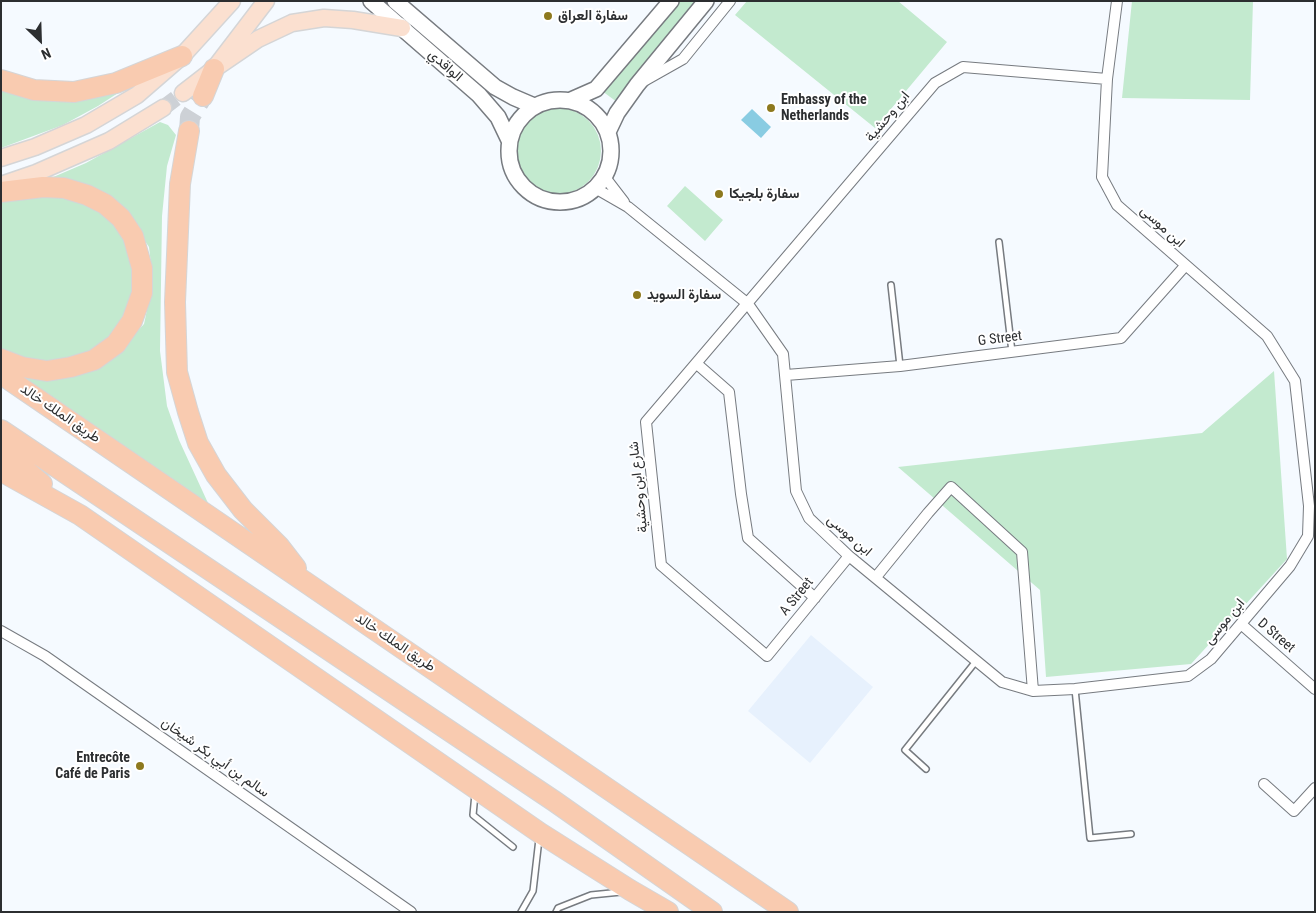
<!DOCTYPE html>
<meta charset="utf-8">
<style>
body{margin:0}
#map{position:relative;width:1316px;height:913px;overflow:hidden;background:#f5faff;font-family:"Roboto Condensed",sans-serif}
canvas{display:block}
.frame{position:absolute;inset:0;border:2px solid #2c2e30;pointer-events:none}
.north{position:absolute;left:15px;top:15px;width:50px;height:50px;-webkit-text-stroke:4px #fff;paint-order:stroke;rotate:156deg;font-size:14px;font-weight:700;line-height:20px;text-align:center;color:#2c2e30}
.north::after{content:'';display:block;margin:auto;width:18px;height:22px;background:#2c2e30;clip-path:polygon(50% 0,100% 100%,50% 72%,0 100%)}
</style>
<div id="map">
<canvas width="1316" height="913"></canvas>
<div class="frame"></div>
<div class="north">N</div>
</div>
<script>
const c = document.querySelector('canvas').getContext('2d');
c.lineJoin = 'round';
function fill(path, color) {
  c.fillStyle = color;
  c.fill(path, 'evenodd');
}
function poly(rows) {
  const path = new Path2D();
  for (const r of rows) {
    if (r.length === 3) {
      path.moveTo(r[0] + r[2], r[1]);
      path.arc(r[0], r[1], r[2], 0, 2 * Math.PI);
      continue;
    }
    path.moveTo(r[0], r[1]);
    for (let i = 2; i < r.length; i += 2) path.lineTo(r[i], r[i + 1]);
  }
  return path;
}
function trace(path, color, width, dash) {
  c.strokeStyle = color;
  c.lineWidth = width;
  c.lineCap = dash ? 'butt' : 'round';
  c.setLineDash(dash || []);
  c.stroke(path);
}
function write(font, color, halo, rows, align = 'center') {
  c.font = font + ' "Roboto Condensed",Vazirmatn,sans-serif';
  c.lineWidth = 4;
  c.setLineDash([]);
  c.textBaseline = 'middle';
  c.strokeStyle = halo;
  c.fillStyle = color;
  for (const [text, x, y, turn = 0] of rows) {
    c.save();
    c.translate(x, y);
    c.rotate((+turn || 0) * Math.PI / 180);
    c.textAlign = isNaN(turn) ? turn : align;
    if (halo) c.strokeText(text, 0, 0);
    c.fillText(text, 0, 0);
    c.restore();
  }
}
const built = poly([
 [811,635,873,687,810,763,748,711]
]);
const green = poly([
 [677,1,701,1,617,102,602,91],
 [747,1,898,1,947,42,875,128,735,15],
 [1132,1,1253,1,1250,100,1122,98],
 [132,84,98,106,63,125,1,148,1,87],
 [558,151,43],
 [160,122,168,125,176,135,167,166,162,216,160,351,167,406,179,440,208,503,23,377,122,348,144,324,153,282,149,247,128,216,44,181,86,163],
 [685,186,723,220,705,241,667,206],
 [28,194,68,195,95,205,118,225,130,249,136,279,132,309,117,334,95,353,41,362,1,350,1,200],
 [1274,371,1287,559,1191,664,1046,677,1040,590,898,467,1202,433]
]);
const water = poly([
 [752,109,771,127,761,138,741,120]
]);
const primaryTunnel = poly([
 [163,108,183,93]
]);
const highwayTunnel = poly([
 [189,131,190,117,203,96]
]);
const lane = poly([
 [999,242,1012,352],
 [891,285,900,366],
 [1075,689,1090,838,1131,834],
 [926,769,905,750,977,660],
 [475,794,473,815,513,847],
 [521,912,533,891,539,839],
 [556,912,558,908,591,895,621,892]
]);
const street = poly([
 [644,81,683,59,730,1],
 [604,176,624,202],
 [595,188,628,207,748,304,783,354,796,491,809,518,849,556,1002,682,1033,691,1075,689,1188,676,1211,659,1290,566,1308,536,1309,506,1295,381,1267,336,1117,205,1102,177,1107,79,1117,1],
 [697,364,729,392,741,494,748,538,815,598],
 [786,375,900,366,1121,338,1185,266],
 [849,556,767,656,661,565,646,422,935,83,963,67,1107,79],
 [876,577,928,513,951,487,1022,552,1033,691],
 [1241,624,1315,689],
 [1,631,45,656,411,912],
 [1264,784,1294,811,1315,788]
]);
const secondary = poly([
 [371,1,479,95,498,117,509,140],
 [395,1,495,87,513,97,534,106],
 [560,151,51],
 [571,100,596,89,671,1],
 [608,132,617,113,637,85,706,1]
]);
const primary = poly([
 [214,69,258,39,292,23,324,18,353,20,402,28],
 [183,93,214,69,266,1],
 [1,158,35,147,86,125,137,95,182,56,232,1],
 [1,185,36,173,109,141,163,108]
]);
const highway = poly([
 [1,80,34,90,74,92,116,83,182,56],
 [203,96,214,69],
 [189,131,180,184,175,302,177,372,188,412,198,443,216,475,243,510,279,546,296,568],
 [1,192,43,187,64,188,87,195,105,204,121,218,133,236,142,268,142,293,132,321,116,344,94,360,71,367,47,371,22,367,1,359],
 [1,374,788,912],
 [1,430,554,801,712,912],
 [1,449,42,484],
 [1,471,80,515,540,833,630,890,668,912]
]);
const markers = [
 [548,16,5,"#8d791e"],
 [771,108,5,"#8d791e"],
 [719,194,5,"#8d791e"],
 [637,295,5,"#8d791e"],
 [140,766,5,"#8d791e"]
];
const poiNames = [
 ["سفارة العراق",558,16],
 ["Embassy of the",781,100],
 ["Netherlands",781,116],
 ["سفارة بلجيكا",729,194],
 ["سفارة السويد",647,295],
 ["Entrecôte",130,758,"right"],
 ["Café de Paris",130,774,"right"]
];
const streetNames = [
 ["الواقدي",445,66,41],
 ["ابن وحشية",888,117,-50],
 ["ابن موسى",1162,227,42],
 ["G Street",1000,339,-7],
 ["طريق الملك خالد",60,414,34],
 ["شارع ابن وحشية",639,487,-96],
 ["ابن موسى",849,536,41],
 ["A Street",797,597,-51],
 ["ابن موسى",1225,622,-50],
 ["D Street",1276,636,41],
 ["طريق الملك خالد",395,643,34],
 ["سالم بن أبي بكر شيخان",215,758,35]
];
fill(built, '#e7f1fd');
fill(green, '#c3eacf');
fill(water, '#89cce2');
trace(primaryTunnel, '#cdd1d6', 16, [16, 8]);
trace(highwayTunnel, '#cdd1d6', 20, [20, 10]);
trace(lane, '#777b80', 8);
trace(street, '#777b80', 12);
trace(secondary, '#777b80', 18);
trace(primary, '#d5d5d6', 19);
trace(highway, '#d5d5d6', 22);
trace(lane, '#fff', 5);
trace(street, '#fff', 10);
trace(secondary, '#fff', 15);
trace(primary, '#fbe0d0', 16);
trace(highway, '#f9cbb0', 20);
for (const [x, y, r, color] of markers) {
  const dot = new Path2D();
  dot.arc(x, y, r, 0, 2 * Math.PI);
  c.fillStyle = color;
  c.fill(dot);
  trace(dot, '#fff', 2);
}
write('bold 14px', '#2c2e30', '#fff', poiNames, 'left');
write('14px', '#2c2e30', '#fff', streetNames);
</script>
